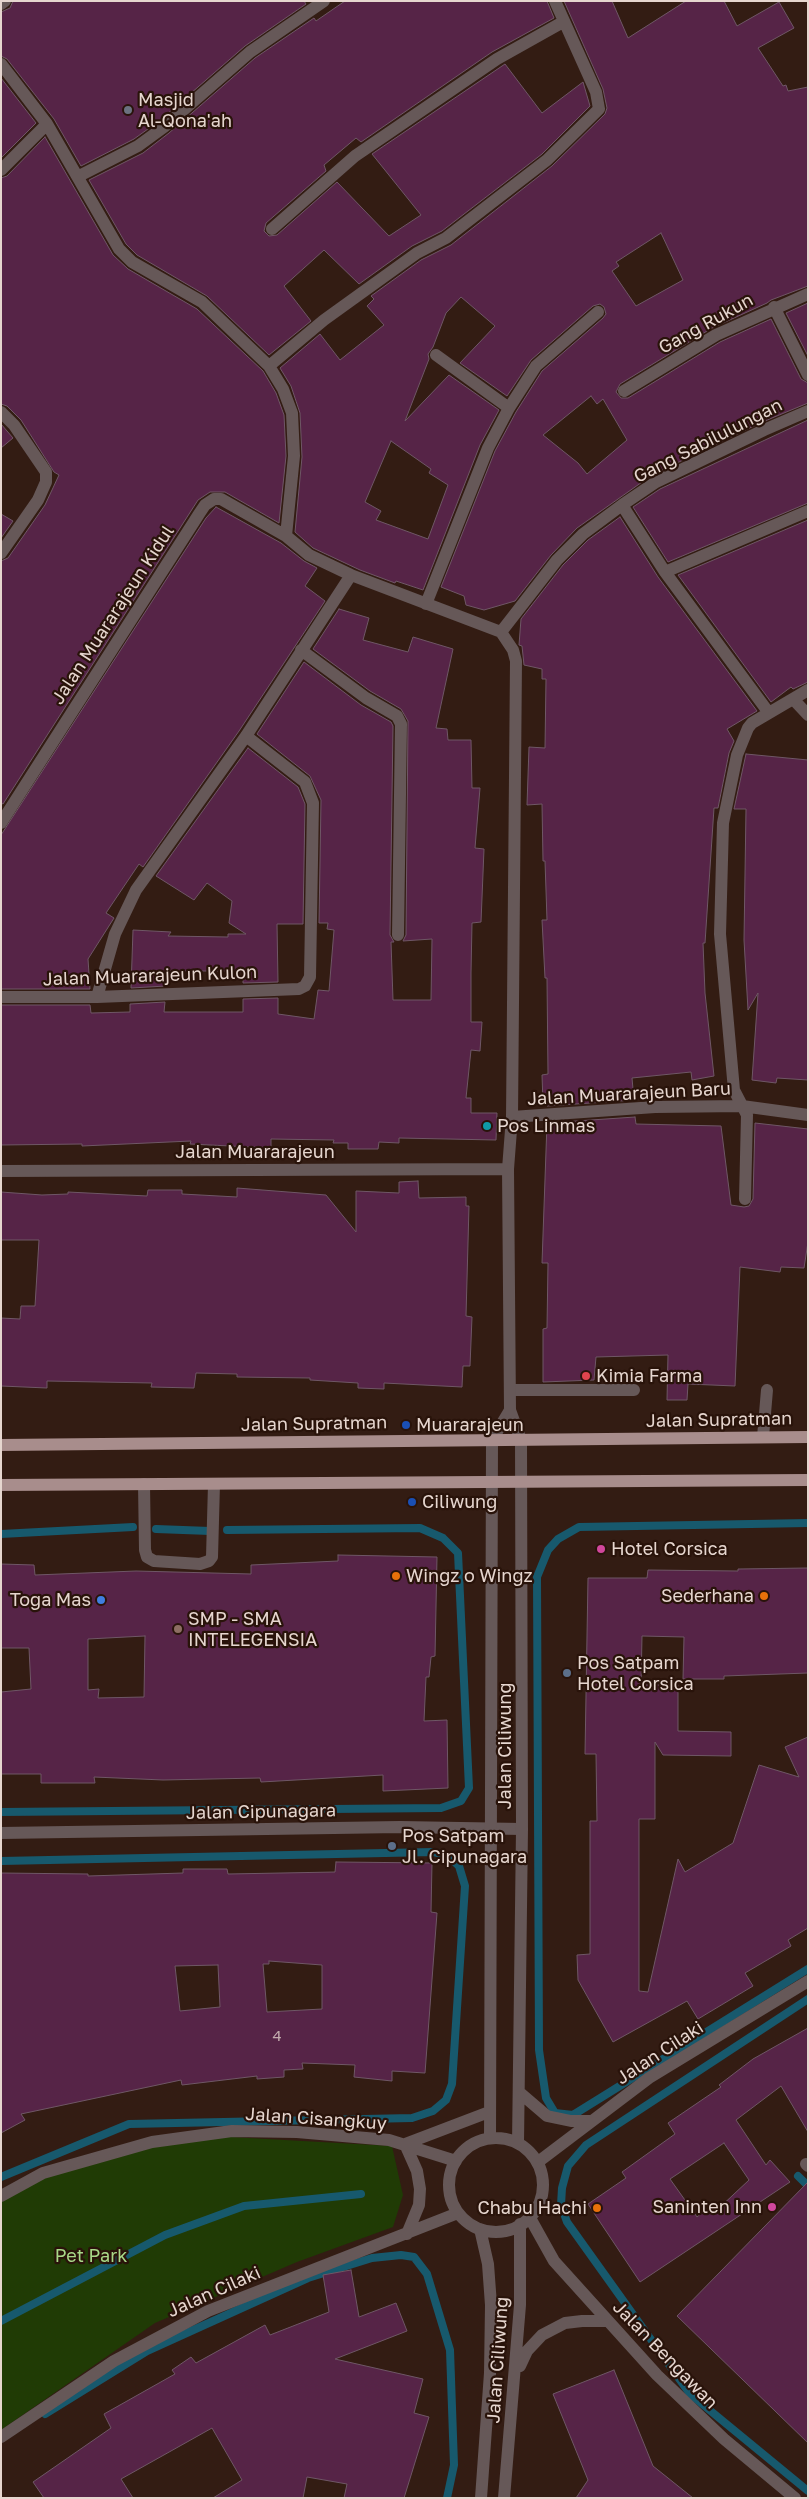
<!DOCTYPE html>
<style>
body{margin:0}
#map{position:relative;width:809px;height:2499px;overflow:hidden;background:#331c13;font-family:"Golos Text",sans-serif}
canvas{display:block}
.frame{position:absolute;inset:0;border:2px solid #e6d6cf;pointer-events:none}
</style>
<div id="map">
<canvas width="809" height="2499"></canvas>
<div class="frame"></div>
</div>
<script>
const c = document.querySelector('canvas').getContext('2d');
c.lineJoin = 'round';
function fill(path, color) {
  c.fillStyle = color;
  c.fill(path, 'evenodd');
}
function poly(rows) {
  const path = new Path2D();
  for (const r of rows) {
    if (r.length === 3) {
      path.moveTo(r[0] + r[2], r[1]);
      path.arc(r[0], r[1], r[2], 0, 2 * Math.PI);
      continue;
    }
    path.moveTo(r[0], r[1]);
    for (let i = 2; i < r.length; i += 2) path.lineTo(r[i], r[i + 1]);
  }
  return path;
}
function trace(path, color, width, dash) {
  c.strokeStyle = color;
  c.lineWidth = width;
  c.lineCap = dash ? 'butt' : 'round';
  c.setLineDash(dash || []);
  c.stroke(path);
}
function write(font, color, halo, rows, align = 'center') {
  c.font = font + ' "Golos Text",sans-serif';
  c.lineWidth = 4.5;
  c.setLineDash([]);
  c.textBaseline = 'middle';
  c.strokeStyle = halo;
  c.fillStyle = color;
  for (const [text, x, y, turn = 0] of rows) {
    c.save();
    c.translate(x, y);
    c.rotate((+turn || 0) * Math.PI / 180);
    c.textAlign = isNaN(turn) ? turn : align;
    if (halo) c.strokeText(text, 0, 0);
    c.fillText(text, 0, 0);
    c.restore();
  }
}
const green = poly([
 [231,2137,392,2146,403,2195,393,2227,297,2262,155,2323,1,2430,1,2197,16,2188,149,2138]
]);
const stream = poly([
 [808,1523,579,1527,558,1539,548,1550,537,1577,539,2050,546,2098,555,2113,573,2115,808,1969],
 [156,1529,210,1531],
 [1,1534,133,1527],
 [1,1812,441,1808,461,1801,469,1788,458,1553,443,1538,420,1528,227,1530],
 [1,1861,433,1852,448,1856,459,1866,465,1886,452,2084,446,2100,433,2111,412,2118,129,2124,1,2177],
 [808,1999,586,2145,568,2166,562,2188,561,2205,567,2222,690,2394,808,2491],
 [798,2176,808,2186],
 [1,2321,165,2235,244,2206,361,2194],
 [45,2414,147,2351,308,2278,372,2258,401,2255,414,2257,427,2274,450,2350,454,2465,447,2498]
]);
const building = poly([
 [13,1,304,1,306,4,245,46,159,121,134,139,81,166,54,119,7,59,1,56,1,12,10,8,13,1],
 [345,1,547,1,554,18,492,52,361,142,356,138,324,165,326,171,266,223,264,231,269,236,277,235,337,182,389,236,421,215,372,154,505,64,542,113,583,82,590,106,542,154,442,231,412,246,359,284,324,250,284,286,311,321,269,355,207,296,137,255,126,244,89,180,143,153,169,133,255,58,314,18,316,21,345,1],
 [564,1,612,1,628,38,686,1,724,1,737,26,779,2,794,28,758,48,783,86,786,85,788,91,808,87,808,286,771,300,767,303,712,328,620,384,616,392,621,398,628,398,720,342,771,319,801,379,808,383,808,403,760,423,652,475,577,528,551,555,515,601,484,610,466,605,464,596,441,587,495,451,516,412,542,371,603,318,606,314,604,307,600,304,593,306,531,360,507,396,460,363,495,326,461,297,446,313,433,347,428,354,429,359,405,421,449,375,499,410,480,445,423,590,396,581,395,583,360,570,313,548,295,532,302,457,300,413,291,386,280,368,320,334,340,360,384,325,367,306,374,299,371,296,421,260,451,245,552,166,605,114,607,108,603,89,564,1],
 [661,233,683,280,636,306,612,271,619,266,616,262,661,233],
 [591,396,597,404,603,399,627,440,587,474,578,463,543,435,591,396],
 [391,441,431,469,429,473,448,485,428,539,376,520,381,511,365,502,391,441],
 [1,78,36,123,1,158,1,78],
 [45,137,113,255,128,269,197,309,263,371,276,393,284,415,286,456,279,523,225,492,210,492,198,500,3,804,1,803,1,561,8,558,45,505,59,475,54,472,21,420,7,406,1,404,1,178,7,176,45,137],
 [808,303,808,356,786,313,808,303],
 [808,420,808,503,668,562,633,507,660,489,808,420],
 [1,424,13,438,1,448,1,424],
 [216,507,281,543,304,561,317,568,305,586,325,601,239,731,143,867,139,864,106,913,114,918,88,959,90,989,1,989,1,835,206,518,216,507],
 [1,514,13,521,1,538,1,514],
 [620,517,658,577,757,711,727,729,734,741,729,753,718,808,714,808,705,943,703,943,705,993,714,1076,692,1080,691,1072,632,1078,634,1100,547,1106,548,1102,543,1103,542,1075,548,1074,547,978,545,978,542,920,547,920,545,861,543,861,542,804,527,805,529,747,545,748,546,679,542,679,542,669,524,665,522,646,519,645,521,619,563,565,588,540,620,517],
 [808,520,808,682,793,689,791,687,771,702,678,575,808,520],
 [339,609,369,618,363,640,408,652,413,637,453,649,436,728,447,729,448,740,471,740,472,788,480,788,475,848,484,849,481,922,472,923,471,973,471,1022,482,1022,480,1051,471,1050,466,1098,471,1098,471,1113,497,1113,496,1140,399,1138,399,1143,379,1142,378,1149,348,1149,348,1143,333,1143,334,1140,271,1139,271,1148,190,1144,191,1141,82,1146,82,1144,1,1145,1,1005,90,1005,91,1013,130,1012,130,1004,165,1002,164,1012,243,1012,243,999,278,998,278,1014,314,1019,318,990,329,991,334,930,327,929,328,923,319,923,321,800,310,776,257,734,304,662,361,705,391,722,393,726,390,935,394,942,391,942,393,1000,431,1000,432,939,403,941,406,935,408,721,401,709,370,691,313,649,339,609],
 [248,748,298,787,305,804,303,924,277,924,278,982,243,983,243,972,228,971,167,971,166,986,131,988,133,930,171,932,168,936,228,937,228,934,246,934,229,923,232,901,207,883,194,900,156,876,248,748],
 [746,754,808,760,808,1080,777,1078,776,1083,752,1080,758,993,748,1010,744,940,746,809,734,809,746,754],
 [635,1117,636,1124,721,1126,731,1205,744,1207,749,1206,753,1199,755,1123,808,1129,808,1242,804,1268,781,1267,780,1272,740,1267,735,1386,688,1384,687,1400,667,1400,668,1355,596,1357,594,1380,543,1382,543,1329,547,1328,548,1263,542,1263,547,1123,635,1117],
 [418,1181,419,1198,466,1197,466,1206,469,1206,466,1316,472,1317,470,1366,463,1366,462,1387,384,1383,384,1389,358,1388,358,1383,310,1380,310,1378,237,1377,237,1374,196,1373,194,1388,151,1387,152,1383,47,1381,47,1388,1,1386,1,1318,20,1319,21,1306,35,1306,39,1240,1,1240,1,1192,42,1195,68,1194,68,1192,147,1196,148,1190,182,1190,182,1194,237,1197,237,1188,326,1195,356,1232,356,1191,399,1193,399,1182,418,1181],
 [338,1555,437,1557,435,1656,431,1657,429,1677,426,1677,424,1721,447,1720,448,1788,383,1791,383,1775,261,1782,260,1778,163,1780,94,1777,95,1783,41,1783,41,1774,1,1774,1,1692,31,1689,29,1648,1,1648,1,1564,34,1565,35,1575,136,1571,251,1574,251,1565,338,1561,338,1555],
 [145,1636,144,1697,98,1698,99,1689,88,1690,88,1639,145,1636],
 [808,1568,808,1673,724,1676,724,1679,683,1679,684,1637,642,1636,641,1685,678,1685,678,1731,731,1732,731,1756,663,1755,655,1742,655,1819,639,1819,639,1991,648,1992,678,1859,685,1872,733,1843,759,1765,799,1777,785,1747,808,1737,808,1928,788,1940,791,1946,745,1973,753,1986,698,2019,687,2001,613,2042,578,1980,577,1955,590,1954,590,1821,597,1821,596,1754,585,1754,588,1578,647,1578,648,1570,738,1571,738,1569,808,1568],
 [336,1862,432,1863,431,1912,437,1913,425,2073,392,2071,392,2081,354,2077,355,2065,302,2063,303,2069,284,2070,284,2077,257,2079,257,2076,182,2085,181,2080,21,2114,25,2120,1,2133,1,1873,88,1874,88,1876,183,1873,183,1869,227,1869,228,1874,335,1872,336,1862],
 [269,1961,322,1965,322,2009,267,2012,263,1964,269,1964,269,1961],
 [218,1965,220,2007,180,2011,175,1966,218,1965],
 [808,2028,808,2132,781,2086,736,2120,766,2165,770,2160,790,2182,640,2282,588,2204,626,2178,622,2172,675,2134,668,2123,721,2087,719,2085,753,2059,808,2028],
 [724,2143,749,2180,717,2210,712,2204,697,2217,670,2179,724,2143],
 [808,2182,808,2443,677,2316,808,2182],
 [351,2270,359,2317,396,2303,407,2331,335,2359,423,2379,414,2413,429,2417,404,2498,344,2498,347,2484,307,2477,303,2498,213,2498,242,2480,212,2428,121,2479,133,2498,44,2498,33,2482,111,2428,104,2414,175,2374,172,2370,191,2357,196,2363,265,2325,270,2335,329,2312,323,2275,351,2270],
 [614,2370,653,2466,693,2498,576,2498,588,2480,553,2394,614,2370]
]);
const service = poly([
 [510,1390,634,1390],
 [763,1437,767,1390],
 [144,1484,145,1550,147,1557,154,1561,200,1564,209,1561,212,1557,214,1484]
]);
const minor = poly([
 [1,4,5,1],
 [1,64,47,124,119,249,132,262,202,302,269,366,283,389,292,413,294,456,286,536],
 [1,170,47,124],
 [79,176,138,146,164,127,250,52,324,1],
 [272,229,355,156,497,59,563,22],
 [774,307,808,375],
 [436,355,509,408],
 [269,366,324,320,417,253,446,238,547,160,599,109,596,92,555,1],
 [624,391,716,335,808,294],
 [1,412,14,425,46,472,46,482,38,500,1,553],
 [622,505,665,572,769,713],
 [665,572,808,511],
 [426,604,488,448,509,408,536,366,598,312],
 [501,632,557,560,583,534,622,505,656,482,764,430,808,411],
 [301,650,366,698,397,716,401,724,398,935],
 [793,699,808,715],
 [1,823,199,514,205,505,214,499,221,499,235,507,286,536,309,555,351,575,501,632,513,650,516,661,512,1117,508,1169,510,1410,521,1440],
 [1,997,97,997,299,989,305,986,310,977,313,803,305,782,246,736],
 [97,997,115,934,136,890,246,736,351,575],
 [512,1117,655,1107,742,1106,808,1115],
 [1,1171,508,1169],
 [745,1199,747,1115,734,1090,720,934,723,823,737,755,748,728,752,723,808,690],
 [492,1440,510,1410],
 [1,1833,400,1827,522,1829],
 [806,2164,808,2166]
]);
const tertiary = poly([
 [519,2092,547,2116,571,2121,591,2121],
 [490,2138,492,1440],
 [496,2185,47],
 [518,2143,522,1829,521,1440],
 [405,2144,417,2171,420,2189,419,2205,407,2234],
 [405,2144,489,2112],
 [538,2162,649,2078,808,1981],
 [1,2196,43,2173,152,2142,232,2131,297,2132,389,2140,456,2161],
 [530,2218,554,2261,657,2375,724,2439,795,2498],
 [480,2229,488,2264,491,2305,490,2373,481,2498],
 [520,2366,527,2351,542,2335,565,2323,582,2321,608,2321],
 [1,2437,114,2361,208,2311,458,2213],
 [504,2498,520,2305,520,2224]
]);
const primary = poly([
 [1,1445,808,1437],
 [1,1485,808,1480]
]);
const markers = [
 [128,110,5,"#6b7280"],
 [487,1126,5,"#0f9aa8"],
 [586,1376,5,"#e0444e"],
 [406,1425,5,"#1a4fb4"],
 [412,1502,5,"#1a4fb4"],
 [601,1549,5,"#d1479c"],
 [396,1576,5,"#e8710a"],
 [764,1596,5,"#e8710a"],
 [101,1600,5,"#3f7fe0"],
 [178,1629,5,"#8d6e63"],
 [567,1673,5,"#5c6f8a"],
 [392,1846,5,"#5c6f8a"],
 [772,2207,5,"#d1479c"],
 [597,2208,5,"#e8710a"]
];
const numberNames = [
 ["4",277,2036]
];
const poiNames = [
 ["Masjid",138,100],
 ["Al-Qona'ah",138,121],
 ["Pos Linmas",497,1126],
 ["Kimia Farma",596,1376],
 ["Muararajeun",416,1425],
 ["Ciliwung",422,1502],
 ["Hotel Corsica",611,1549],
 ["Wingz o Wingz",406,1576],
 ["Sederhana",754,1596,"right"],
 ["Toga Mas",91,1600,"right"],
 ["SMP - SMA",188,1619],
 ["INTELEGENSIA",188,1640],
 ["Pos Satpam",577,1663],
 ["Hotel Corsica",577,1684],
 ["Pos Satpam",402,1836],
 ["Jl. Cipunagara",402,1857],
 ["Saninten Inn",762,2207,"right"],
 ["Chabu Hachi",587,2208,"right"]
];
const streetNames = [
 ["Gang Rukun",706,324,-29],
 ["Gang Sabilulungan",708,441,-27],
 ["Jalan Muararajeun Kidul",113,615,-57],
 ["Jalan Muararajeun Kulon",150,976,-2],
 ["Jalan Muararajeun Baru",629,1094,-3],
 ["Jalan Muararajeun",255,1152],
 ["Jalan Supratman",719,1420,-1],
 ["Jalan Supratman",314,1424,-1],
 ["Jalan Ciliwung",505,1746,-90],
 ["Jalan Cipunagara",261,1812,-1],
 ["Jalan Cilaki",660,2053,-33],
 ["Jalan Cisangkuy",316,2119,4],
 ["Jalan Cilaki",214,2292,-24],
 ["Jalan Bengawan",665,2355,46],
 ["Jalan Ciliwung",498,2360,-86]
];
const parkNames = [
 ["Pet Park",91,2256]
];
fill(green, '#203b05');
trace(stream, '#17596d', 8);
fill(building, '#562447');
trace(building, '#6f5766', 1);
trace(service, '#665858', 12);
trace(minor, '#665858', 12);
trace(tertiary, '#665858', 12);
trace(primary, '#a88d8c', 12);
for (const [x, y, r, color] of markers) {
  const dot = new Path2D();
  dot.arc(x, y, r, 0, 2 * Math.PI);
  c.fillStyle = color;
  c.fill(dot);
  trace(dot, '#29130a', 2);
}
write('15px', '#c2aaad', null, numberNames);
write('18px', '#e6d6cf', '#29130a', poiNames, 'left');
write('18px', '#e6d6cf', '#29130a', streetNames);
write('18px', '#a9d988', '#29130a', parkNames);
</script>
